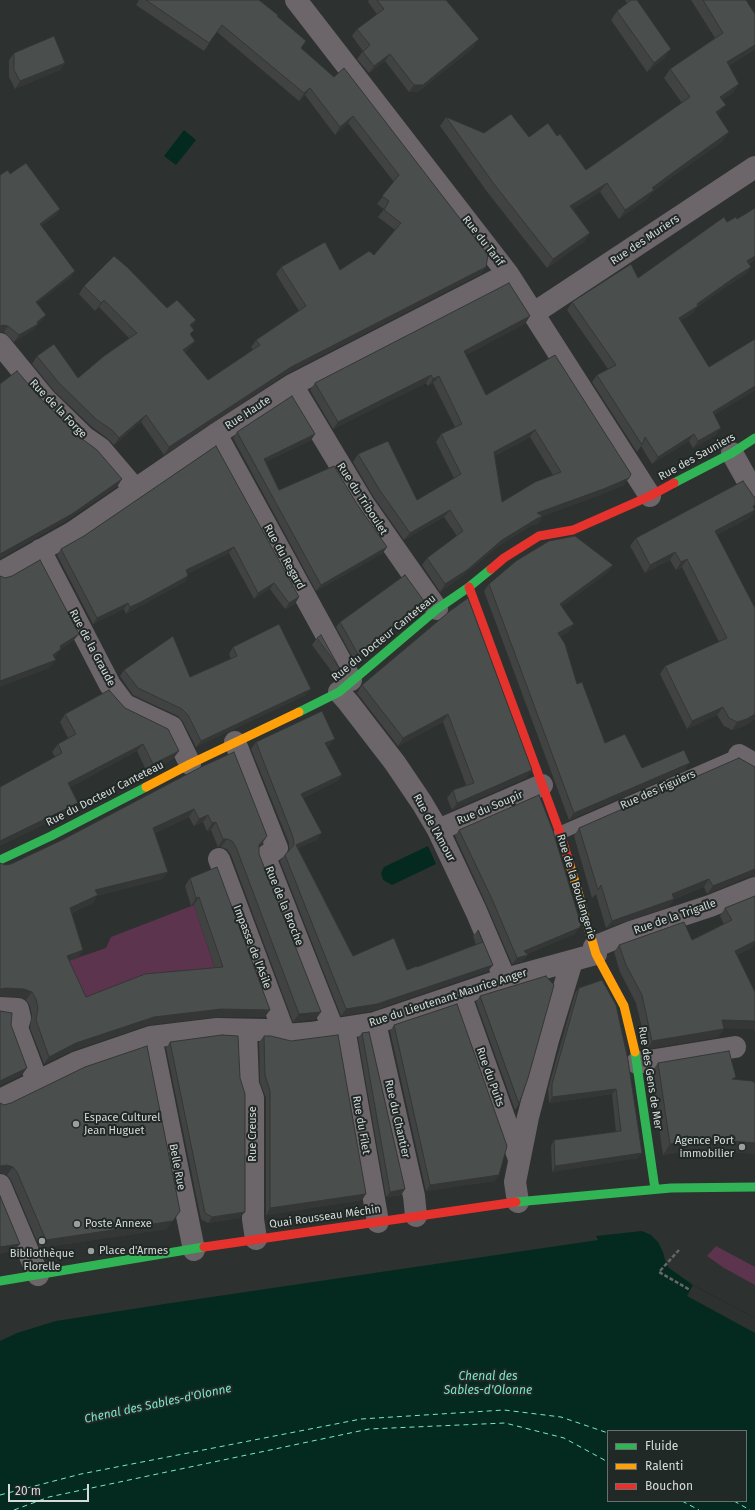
<!DOCTYPE html>
<meta charset="utf-8">
<style>
body{margin:0}
#map{position:relative;width:755px;height:1510px;overflow:hidden;background:#2d312f;font-family:"Fira Sans",sans-serif}
canvas{display:block}
.legend{position:absolute;left:607px;top:1430px;width:140px;height:72px;box-sizing:border-box;background:#212927;border:1px solid #69706e;margin:0;padding:5px 7px;list-style:none;font-size:12px;color:#d6dbd9}
.legend li{display:flex;align-items:center;gap:8px;height:20px}
.legend b{width:20px;border:1px solid #69706e}
.scale{position:absolute;left:8px;top:1484px;width:81px;height:18px;box-sizing:border-box;border:2px solid #d6dbd9;border-top:0;padding-left:5px;font-size:12px;line-height:14px;white-space:nowrap;color:#d6dbd9;-webkit-text-stroke:3px #212927;paint-order:stroke}
</style>
<div id="map">
<canvas width="755" height="1510"></canvas>
<ul class="legend">
<li><b style="height:5px;background:#30b455"></b>Fluide</li>
<li><b style="height:5px;background:#ff9f0a"></b>Ralenti</li>
<li><b style="height:5px;background:#e5322d"></b>Bouchon</li>
</ul>
<div class="scale">20 m</div>
</div>
<script>
const c = document.querySelector('canvas').getContext('2d');
c.lineJoin = 'round';
function fill(path, color) {
  c.fillStyle = color;
  c.fill(path, 'evenodd');
}
function poly(rows) {
  const path = new Path2D();
  for (const r of rows) {
    path.moveTo(r[0], r[1]);
    for (let i = 2; i < r.length; i += 2) path.lineTo(r[i], r[i + 1]);
  }
  return path;
}
function trace(path, color, width, dash) {
  c.strokeStyle = color;
  c.lineWidth = width;
  c.lineCap = dash ? 'butt' : 'round';
  c.setLineDash(dash || []);
  c.stroke(path);
}
function write(font, color, halo, rows, align = 'center') {
  c.font = font + ' "Fira Sans",sans-serif';
  c.lineWidth = 4;
  c.setLineDash([]);
  c.textBaseline = 'middle';
  c.strokeStyle = halo;
  c.fillStyle = color;
  for (const [text, x, y, turn = 0] of rows) {
    c.save();
    c.translate(x, y);
    c.rotate((+turn || 0) * Math.PI / 180);
    c.textAlign = isNaN(turn) ? turn : align;
    if (halo) c.strokeText(text, 0, 0);
    c.fillText(text, 0, 0);
    c.restore();
  }
}
const green = poly([
 [194,905,217,975,80,1005,68,961,106,948,111,937],
 [716,1246,755,1267,755,1285,724,1268,707,1256]
]);
const water = poly([
 [184,130,196,140,176,165,164,156],
 [428,846,436,864,392,885,383,880,381,873,384,867],
 [642,1231,651,1235,658,1242,663,1252,665,1260,669,1268,693,1285,755,1318,755,1510,0,1510,0,1341,17,1333,56,1321,171,1303,598,1240,596,1236],
 [608,1431,746,1431,746,1501,608,1501]
]);
const pier = poly([
 [693,1285,755,1318,755,1333,687,1296]
]);
const ferry = poly([
 [0,1495,81,1474,361,1419,504,1410,561,1417,608,1433],
 [682,1501,699,1510],
 [734,1501,750,1510],
 [14,1510,49,1497,369,1429,505,1423,564,1438,608,1462]
]);
const path = poly([
 [679,1250,659,1272,690,1290]
]);
const lane = poly([
 [560,833,739,755]
]);
const street = poly([
 [296,0,508,274,650,496],
 [534,313,755,167],
 [0,344,45,399,84,437,100,448,135,489],
 [292,385,363,503,437,609],
 [216,434,351,680],
 [732,453,755,494],
 [40,550,110,685,125,705,172,727,190,764],
 [0,573,73,532,216,434,292,385,508,274],
 [339,692,348,702,395,763,422,803,438,830,476,911,505,979],
 [235,742,277,848,265,857,333,1029],
 [739,755,755,764],
 [438,830,542,785],
 [219,859,285,1035],
 [594,947,631,932,710,906,755,888],
 [460,994,519,1159],
 [0,1008,18,1009,20,1018,17,1028,37,1081],
 [375,1023,414,1196,416,1216],
 [344,1028,378,1222],
 [246,1030,248,1084,253,1098,253,1219,256,1239],
 [151,1037,194,1250],
 [637,1063,735,1047],
 [0,1100,75,1063,151,1037,217,1029,268,1030,285,1035,310,1033,375,1023,505,979,596,954],
 [0,1185,38,1275],
 [518,1202,515,1182,528,1117,548,1040,572,961]
]);
const fast = poly([
 [674,483,732,453,755,438],
 [299,712,339,692,437,609,469,587,491,569],
 [0,860,51,836,146,787],
 [635,1052,655,1189],
 [516,1202,671,1188,755,1187],
 [0,1281,204,1247]
]);
const slow = poly([
 [146,787,190,764,299,712],
 [570,865,596,954,624,1006,635,1052]
]);
const jam = poly([
 [491,569,504,558,539,536,573,530,650,496,674,483],
 [469,587,560,833,570,865],
 [204,1247,516,1202]
]);
const wall = poly([
 [139,0,259,0,277,16,301,48,486,267,480,274,286,374,164,455,141,422,114,445,107,438,92,427,54,391,32,364,37,356,78,378,129,338,99,307,95,311,79,294,84,286,167,308,196,320,191,327,191,335,195,341,189,348,185,352,208,380,253,350,251,347,256,340,299,311,276,274,281,267,340,270,374,255,395,230,378,217,384,209,377,204,394,182,348,123,335,135,305,95,299,101,217,32,204,51,136,5],
 [369,0,446,0,474,47,418,92,409,92,385,61,369,73,357,59,363,51,352,36,357,29,377,14,368,2],
 [625,0,637,0,665,58,647,72,611,20,617,11,627,3],
 [691,0,746,0,729,66,733,93,722,100,719,114,718,115,723,141,665,182,653,192,647,199,619,219,600,192,573,209,590,233,584,242,547,268,488,193,440,126,446,117,484,133,529,137,557,136,586,170,682,103,664,78,670,69,715,38],
 [14,53,65,63,60,70,15,89,9,77,9,60],
 [10,174,60,209,56,215,41,226,71,277,37,303,46,315,41,321,38,324,33,330,14,342,4,332,0,175],
 [755,208,755,259,749,264,751,267,746,274,730,284,696,308,693,313,680,321,709,367,755,339,755,390,714,415,716,435,693,448,689,441,652,464,641,446,637,452,592,382,597,375,608,369,567,310,572,302,638,278,727,222,737,219],
 [525,324,466,355,486,395,624,485,600,495,543,516,538,524,532,525,497,547,461,577,440,592,422,565,427,558,457,536,444,517,404,540,373,496,353,462,358,454,417,500,454,478,436,442,441,434,455,427,433,383,428,386,426,383,333,429,310,390,315,383],
 [530,437,553,475,502,502,495,456],
 [237,432,315,434,311,440,266,462,279,490,383,553,316,591,233,438],
 [216,446,295,604,285,609,270,589,254,599,229,553,187,574,188,576,184,582,137,608,126,614,124,609,93,624,57,555,61,549,84,536],
 [755,510,749,518,717,535,755,608,755,719,742,727,732,730,724,726,717,715,687,729,660,674,665,666,719,642,682,567,676,570,670,560,645,573,630,546,636,538],
 [613,565,608,572,561,607,569,632,560,636,577,684,605,743,642,768,685,770,569,820,484,591,489,584],
 [424,601,420,607,355,662,336,627,340,622],
 [450,611,532,770,526,778,452,810,447,798,453,790,466,785,443,722,398,746,357,693,362,685],
 [317,638,340,669,335,676,312,645],
 [233,647,306,695,196,747,183,722,178,716,133,695,120,676,124,670,190,677,231,659,229,654],
 [125,708,173,759,147,772,137,751,70,787,78,803,73,811,55,757,52,752,58,744,68,738,60,722,65,714],
 [256,742,330,745,327,747,342,775,337,781,303,798,317,840,298,848,353,956,407,970,417,967,476,945,473,936,478,930,493,965,488,971,372,1011,341,1016,280,861,289,850,289,843,251,749],
 [201,767,262,844,259,847,259,854,316,1019,293,1022,231,855,227,849,221,847,218,847,211,830,207,831,203,822,194,826,189,817,155,833,168,872,162,879,97,896,93,903,72,913,78,958,69,961,86,997,215,968,194,905,191,906,185,886,190,878,265,1017,216,1017,148,1025,71,1051,44,1064,30,1028,32,1015,30,1006,26,1000,19,997,0,996,5,865,11,864,62,840],
 [755,767,755,876,750,876,707,894,704,887,674,899,668,907,606,928,596,894,592,898,574,836,579,828],
 [459,830,575,934,527,954,528,955,523,961,512,964,487,906,455,836],
 [755,896,755,942,751,948,737,955,755,992,755,1031,754,1029,723,1028,724,1029,718,1037,647,1049,636,1003,620,972,614,952,619,945,692,940,724,924,720,916,725,908],
 [602,980,638,1158,552,1172,551,1146,554,1140,616,1132,612,1094,549,1103,548,1089,575,993,579,988],
 [480,996,519,1104,515,1110,476,1002],
 [394,1025,495,1181,426,1191,390,1031],
 [362,1033,405,1189,401,1195,386,1197,358,1038],
 [264,1036,362,1200,266,1215,266,1098,260,1082,259,1042],
 [170,1042,240,1218,208,1223,201,1219,166,1048],
 [658,1063,736,1077,734,1079,755,1083,755,1154,701,1149,663,1155,651,1073],
 [0,1103,167,1229,40,1248,11,1180,7,1175,2,1173,0,1173]
]);
const shadedWall = poly([
 [479,39,474,47,418,92,409,92,414,85],
 [755,45,755,50,721,71,727,62],
 [671,49,665,58,647,72,654,63],
 [390,54,385,61,369,73,374,66],
 [65,63,60,70,15,89,20,81],
 [739,84,733,93,714,106,720,97],
 [310,88,305,95,299,101,304,93],
 [726,105,719,114,709,121,716,112],
 [353,116,348,123,335,135,340,127],
 [729,132,723,141,665,182,653,192,647,199,619,219,625,210,652,188,672,173],
 [607,183,600,192,564,215,570,206],
 [60,209,56,215,35,231,40,224],
 [590,233,584,242,547,268,553,259],
 [755,256,755,259,742,268,747,261],
 [486,267,480,274,286,374,164,455,169,447,291,367],
 [751,267,746,274,730,284,696,308,693,313,674,325,679,318,697,304,735,277],
 [75,271,71,277,31,308,36,302],
 [104,300,99,307,95,311,101,303],
 [46,315,41,321,38,324,33,330,14,342,19,335],
 [530,316,525,324,459,359,464,351],
 [196,320,191,327,190,325],
 [3,325,8,326,4,332,0,332,0,326],
 [195,341,189,348,178,357,183,350],
 [431,375,426,383,333,429,338,422],
 [439,376,433,383,428,386,433,379],
 [755,386,755,390,707,419,713,412],
 [146,415,141,422,114,445,119,438],
 [721,428,716,435,693,448,698,441],
 [535,430,530,437,489,459,494,452],
 [315,434,311,440,260,465,264,459],
 [694,434,689,441,652,464,658,457],
 [629,478,624,485,600,495,543,516,538,524,532,525,497,547,461,577,440,592,445,584,537,513],
 [122,479,117,487,66,521,0,559,0,554],
 [450,510,444,517,404,540,410,533],
 [755,510,749,518,710,539,715,531],
 [234,547,229,553,181,577,186,570],
 [387,547,383,553,316,591,321,585],
 [675,552,670,560,645,573,650,565],
 [687,559,682,567,676,570,681,562],
 [613,565,608,572,555,612,560,604],
 [188,576,184,582,126,614,130,607],
 [274,583,270,589,254,599,258,593],
 [299,597,295,604,285,609,289,603],
 [424,601,420,607,355,662,359,656],
 [128,603,124,609,93,624,97,618],
 [574,624,569,632,553,640,558,633],
 [79,634,73,641,60,650,56,656,48,663,56,660,50,668,0,687,0,681,60,646],
 [311,689,306,695,196,747,201,741],
 [723,707,717,715,687,729,692,721],
 [448,714,443,722,398,746,403,738],
 [755,714,755,719,742,727,732,730,737,722],
 [335,739,330,745,320,750,325,743],
 [143,744,137,751,62,791,68,783],
 [179,751,173,759,147,772,153,764],
 [690,763,685,770,569,820,574,813],
 [532,770,526,778,452,810,457,803],
 [342,775,337,781,297,801,301,794],
 [78,803,73,811,0,846,0,841],
 [194,809,189,817,148,836,153,828],
 [208,815,203,822,194,826,199,819],
 [216,822,211,830,207,831,212,823],
 [322,833,317,840,291,851,296,845],
 [267,836,262,844,253,853,259,845],
 [223,839,227,839,221,847,218,847],
 [755,869,755,876,750,876,707,894,713,886],
 [168,872,162,879,97,896,93,903,65,916,70,908,95,890],
 [709,879,704,887,673,899,674,899,668,907,606,928,612,921,672,894],
 [199,897,194,905,191,906,196,898],
 [579,928,575,934,519,957,524,951],
 [755,938,755,942,751,948,729,959,735,951],
 [83,950,78,958,62,963,67,956],
 [528,955,523,961,512,964,517,958],
 [493,965,488,971,372,1011,341,1016,346,1009],
 [6,988,24,989,32,992,26,1000,19,997,0,996,0,989],
 [221,1009,270,1010,265,1017,216,1017,148,1025,71,1051,44,1064,49,1057,76,1043,154,1017],
 [321,1012,316,1019,293,1022,299,1014],
 [722,1020,755,1021,755,1028,754,1029,717,1028],
 [724,1029,718,1037,647,1049,652,1041],
 [27,1068,22,1075,0,1086,0,1081],
 [616,1089,612,1094,549,1103,552,1097],
 [709,1139,755,1143,755,1154,701,1149,663,1155,670,1144],
 [642,1153,638,1158,552,1172,555,1166],
 [7,1165,13,1167,7,1175,2,1173,0,1173,0,1166,1,1166],
 [499,1175,495,1181,426,1191,430,1185],
 [405,1189,401,1195,386,1197,390,1192],
 [366,1194,362,1200,266,1215,270,1208],
 [180,1211,167,1229,40,1248,46,1240],
 [245,1212,240,1218,208,1223,212,1217],
 [20,1244,14,1251,0,1254,0,1247]
]);
const building = poly([
 [146,0,259,0,278,15,277,16,306,41,301,48,334,77,344,68,488,255,486,267,291,367,169,447,146,415,119,438,112,430,97,420,59,383,37,356,54,344,78,378,104,356,137,333,104,300,101,303,84,286,114,256,127,267,167,308,177,300,196,320,190,325,194,330,190,334,195,341,183,350,208,380,260,345,256,340,306,306,281,267,325,242,340,270,369,251,374,255,401,223,384,210,389,201,382,196,399,175,353,116,340,127,310,88,304,93,222,25,209,43,146,0],
 [377,0,446,0,479,39,423,85,414,85,390,54,374,66,363,52,370,45,357,29,384,9,377,0],
 [631,0,637,0,671,49,654,63,617,11,631,0],
 [703,0,746,0,755,14,755,45,727,62,739,84,720,97,726,105,716,112,729,132,672,173,652,188,654,190,625,210,607,183,570,206,590,233,553,259,494,184,446,117,484,133,511,114,529,137,548,123,557,136,560,134,586,170,690,97,670,69,723,33,703,0],
 [54,36,65,63,20,81,14,70,14,53,54,36],
 [26,163,60,209,40,224,75,271,36,302,46,315,37,322,38,324,19,335,8,326,3,325,0,326,0,174,0,175,8,170,10,174,26,163],
 [755,208,755,256,747,261,751,267,735,277,697,304,698,306,679,318,709,367,755,339,755,386,713,412,721,428,698,441,694,434,658,457,645,437,642,445,597,375,616,365,572,302,631,264,638,278,724,217,727,222,736,217,737,219,755,208],
 [509,283,530,316,464,351,486,395,555,355,631,474,629,478,606,488,537,513,543,516,538,518,502,540,467,570,445,584,427,558,463,531,450,510,410,533,379,489,358,454,388,441,417,500,461,474,441,434,462,424,439,376,433,379,431,375,338,422,315,383,509,283],
 [535,430,561,472,535,482,502,502,494,452,535,430],
 [17,371,42,400,81,438,97,450,122,479,72,514,0,554,0,384,17,371],
 [292,396,315,434,264,459,279,490,334,466,357,504,387,547,321,585,237,432,292,396],
 [216,446,299,597,289,603,274,583,258,593,234,547,186,570,188,576,141,602,130,607,128,603,97,618,61,549,84,536,216,446],
 [743,481,754,497,755,497,755,505,753,506,755,510,715,531,755,608,755,714,747,719,737,722,729,718,723,707,692,721,665,666,727,638,687,559,681,562,675,552,650,565,636,538,743,481],
 [575,536,613,565,560,604,574,624,558,633,565,644,577,684,582,682,605,743,625,734,642,768,684,750,690,763,574,813,489,584,516,561,549,541,575,536],
 [40,560,79,634,60,646,61,649,53,655,56,660,0,681,0,576,5,578,12,576,40,560],
 [405,575,424,601,359,656,340,622,405,575],
 [468,598,532,770,457,803,453,790,474,783,448,714,403,738,362,685,450,611,468,598],
 [279,624,311,689,201,741,188,715,182,709,138,688,124,670,173,636,190,677,237,656,233,647,279,624],
 [321,635,340,669,317,638,321,635],
 [109,690,125,708,168,729,179,751,153,764,143,744,68,783,78,803,0,841,0,787,62,753,58,744,76,734,65,714,109,690],
 [322,711,335,739,325,743,342,775,301,794,322,833,296,845,353,956,394,938,407,970,417,966,417,967,483,942,478,930,493,965,377,1004,346,1009,285,855,294,845,293,837,256,742,322,711],
 [234,752,267,836,259,845,259,854,321,1012,299,1014,236,847,232,841,227,839,223,839,216,822,212,823,208,815,199,819,194,809,153,828,168,872,95,890,98,895,70,908,83,950,67,956,86,997,145,974,223,967,199,897,196,898,190,878,217,867,270,1010,221,1009,154,1017,76,1043,49,1057,36,1020,38,1008,36,999,32,992,24,989,6,988,0,989,0,863,5,865,11,864,62,840,201,767,234,752],
 [739,758,755,767,755,869,713,886,709,879,672,894,674,899,612,921,601,885,598,890,579,828,739,758],
 [539,795,553,831,581,925,579,928,524,951,528,955,517,958,492,899,459,830,539,795],
 [755,896,755,941,735,951,755,992,755,1021,722,1020,724,1029,652,1041,642,995,626,965,619,945,684,922,692,940,732,920,725,908,755,896],
 [546,976,554,985,528,1078,519,1104,480,996,546,976],
 [602,980,616,1005,628,1060,642,1153,555,1166,554,1140,621,1131,616,1089,552,1097,552,1084,579,988,602,980],
 [457,1004,507,1146,499,1175,430,1185,394,1025,457,1004],
 [0,1011,12,1013,11,1025,27,1068,0,1081,0,1011],
 [369,1032,405,1189,390,1192,362,1033,369,1032],
 [222,1035,238,1036,240,1078,245,1094,245,1212,212,1217,205,1213,170,1042,222,1035],
 [338,1035,366,1194,270,1208,270,1091,265,1075,264,1036,271,1036,291,1041,338,1035],
 [147,1046,180,1211,173,1221,46,1240,17,1172,13,1167,7,1165,1,1166,0,1166,0,1103,4,1105,11,1103,85,1067,147,1046],
 [729,1051,736,1077,732,1079,752,1081,755,1083,755,1143,709,1139,670,1144,658,1063,729,1051],
 [0,1196,20,1244,0,1247,0,1196]
]);
const markers = [
 [76,1124,4,"#9ba09e"],
 [742,1147,4,"#9ba09e"],
 [77,1224,4,"#9ba09e"],
 [42,1241,4,"#9ba09e"],
 [91,1251,4,"#9ba09e"]
];
const streetNames = [
 ["Rue des Muriers",645,240,-34],
 ["Rue du Tarif",483,241,52],
 ["Rue de la Forge",58,409,46],
 ["Rue Haute",248,413,-33],
 ["Rue des Sauniers",697,457,-29],
 ["Rue du Triboulet",362,499,57],
 ["Rue du Regard",284,557,61],
 ["Rue du Docteur Canteteau",384,638,-39],
 ["Rue de la Graude",92,648,62],
 ["Rue des Figuiers",658,790,-24],
 ["Rue du Docteur Canteteau",105,794,-27],
 ["Rue du Soupir",490,808,-23],
 ["Rue de l'Amour",434,828,61],
 ["Rue de la Boulangerie",576,887,73],
 ["Rue de la Broche",284,906,68],
 ["Rue de la Trigalle",675,917,-19],
 ["Impasse de l'Asile",252,947,69],
 ["Rue du Lieutenant Maurice Anger",448,998,-18],
 ["Rue du Puits",490,1077,70],
 ["Rue des Gens de Mer",650,1078,81],
 ["Rue du Chantier",397,1119,77],
 ["Rue du Filet",361,1125,80],
 ["Rue Creuse",253,1134,-90],
 ["Belle Rue",177,1167,79],
 ["Quai Rousseau Méchin",325,1217,-8]
];
const poiNames = [
 ["Espace Culturel",84,1118],
 ["Jean Huguet",84,1131],
 ["Agence Port",734,1141,"right"],
 ["immobilier",734,1154,"right"],
 ["Poste Annexe",85,1224],
 ["Place d'Armes",99,1251],
 ["Bibliothèque",42,1254,"center"],
 ["Florelle",42,1267,"center"]
];
const waterNames = [
 ["Chenal des",488,1377],
 ["Sables-d'Olonne",488,1391],
 ["Chenal des Sables-d'Olonne",158,1404,-12]
];
fill(green, '#5d344d');
fill(water, '#042a20');
fill(pier, '#2d312f');
trace(ferry, '#79e8c8', 1, [5, 4]);
trace(path, '#686666', 2.5, [4, 2]);
trace(lane, '#6c6569', 13);
trace(street, '#6c6569', 22);
trace(fast, '#30b455', 9);
trace(slow, '#ff9f0a', 9);
trace(jam, '#e5322d', 9);
fill(wall, '#404341');
fill(shadedWall, '#343735');
fill(building, '#4a4e4c');
trace(building, '#343735', 1);
for (const [x, y, r, color] of markers) {
  const dot = new Path2D();
  dot.arc(x, y, r, 0, 2 * Math.PI);
  c.fillStyle = color;
  c.fill(dot);
  trace(dot, '#212927', 1.5);
}
write('11px', '#d6dbd9', '#212927', streetNames);
write('11px', '#d6dbd9', '#212927', poiNames, 'left');
write('italic 12px', '#79e8c8', '#212927', waterNames);
</script>
